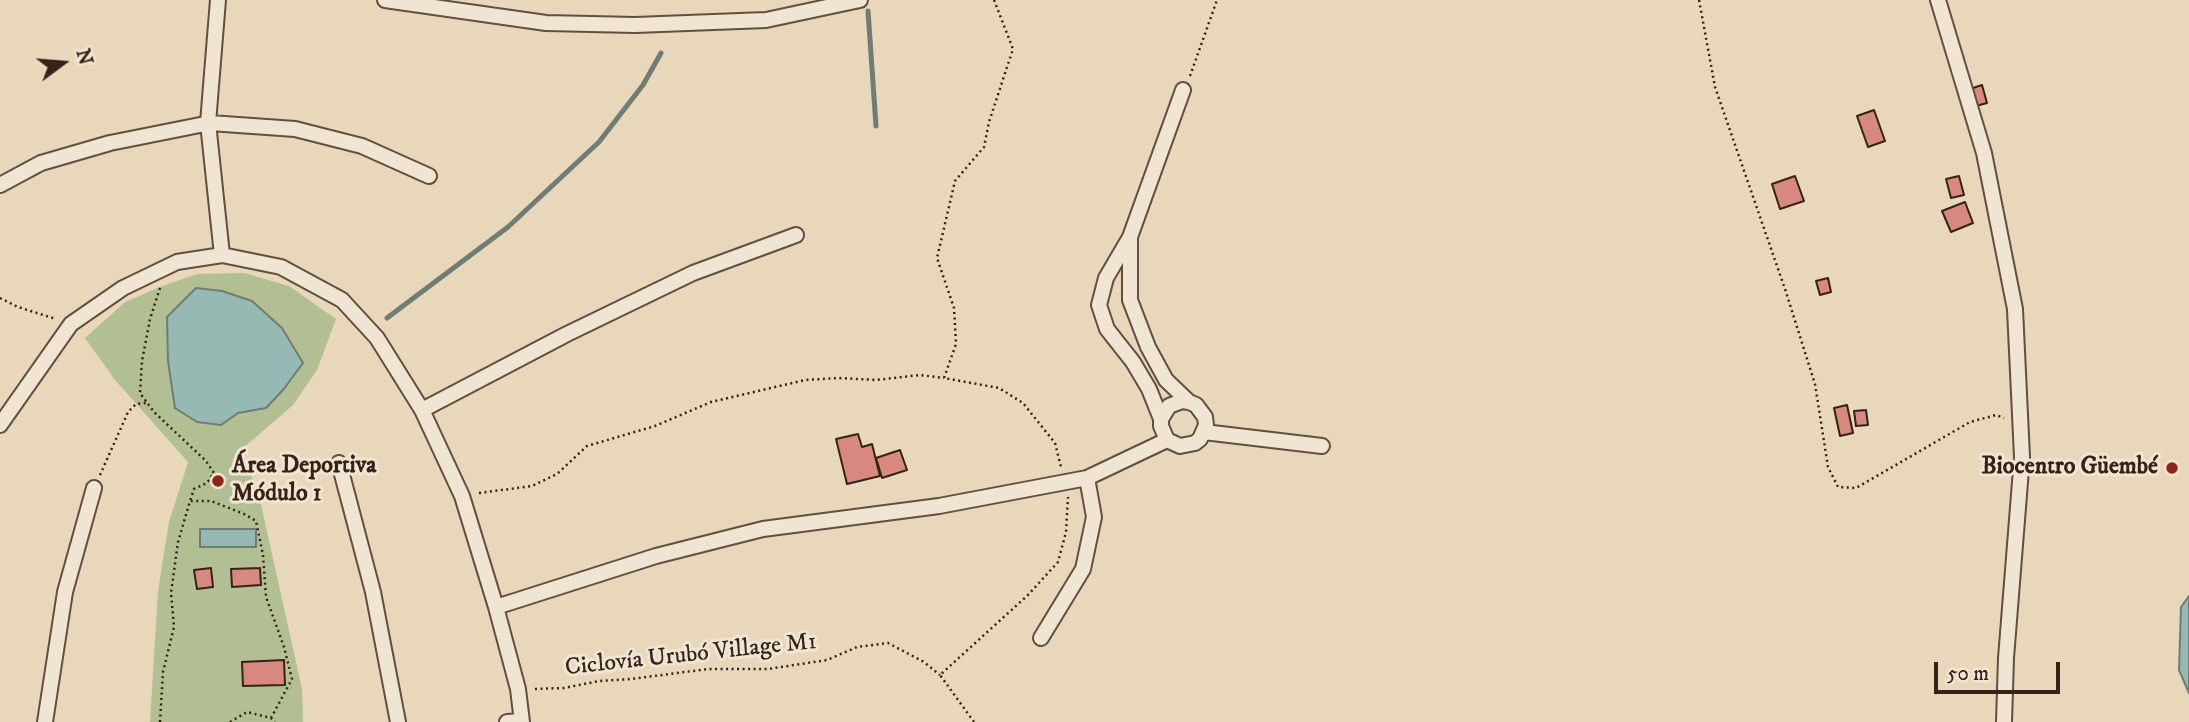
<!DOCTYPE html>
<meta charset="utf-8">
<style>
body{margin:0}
#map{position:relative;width:2189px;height:722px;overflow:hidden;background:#e8d7ba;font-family:"IM FELL DW Pica",serif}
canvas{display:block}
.north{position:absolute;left:28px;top:28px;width:70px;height:70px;-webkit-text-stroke:5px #f0e5d2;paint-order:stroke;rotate:74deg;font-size:19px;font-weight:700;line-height:28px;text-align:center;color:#362217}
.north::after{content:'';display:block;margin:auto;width:24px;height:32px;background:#362217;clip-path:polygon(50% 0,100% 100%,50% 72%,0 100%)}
.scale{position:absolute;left:1934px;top:662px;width:126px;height:32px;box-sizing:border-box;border:4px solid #362217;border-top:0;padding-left:9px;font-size:21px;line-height:24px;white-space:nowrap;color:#362217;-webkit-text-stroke:5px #f0e5d2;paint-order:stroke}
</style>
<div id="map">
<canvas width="2189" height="722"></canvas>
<div class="north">N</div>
<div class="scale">50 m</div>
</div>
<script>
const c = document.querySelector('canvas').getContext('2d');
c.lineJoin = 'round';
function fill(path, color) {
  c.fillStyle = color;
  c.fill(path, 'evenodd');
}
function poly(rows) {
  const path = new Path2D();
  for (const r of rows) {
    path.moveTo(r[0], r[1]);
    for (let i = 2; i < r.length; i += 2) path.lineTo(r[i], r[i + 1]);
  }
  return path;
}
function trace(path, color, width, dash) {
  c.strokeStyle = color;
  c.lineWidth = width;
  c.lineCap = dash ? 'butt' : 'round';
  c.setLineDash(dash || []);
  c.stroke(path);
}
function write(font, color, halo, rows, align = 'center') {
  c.font = font + ' "IM FELL DW Pica",serif';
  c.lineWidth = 6;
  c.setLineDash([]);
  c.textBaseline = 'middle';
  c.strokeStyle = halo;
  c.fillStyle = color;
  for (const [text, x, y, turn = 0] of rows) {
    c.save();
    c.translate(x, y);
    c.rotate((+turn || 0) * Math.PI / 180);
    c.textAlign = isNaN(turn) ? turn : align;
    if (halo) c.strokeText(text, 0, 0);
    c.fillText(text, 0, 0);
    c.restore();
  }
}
const green = poly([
 [244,273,289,286,336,319,317,370,293,405,242,449,260,500,302,689,303,722,150,722,158,591,169,522,188,462,115,380,85,338,125,302,160,287,197,274]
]);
const water = poly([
 [196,288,222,291,252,301,282,328,303,363,283,390,266,408,238,413,221,425,197,422,175,408,168,361,167,317,196,288],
 [200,529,256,529,256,547,200,547,200,529],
 [2189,596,2189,693,2179,670,2181,607,2189,596]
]);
const stream = poly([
 [868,11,876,126],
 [387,318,508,227,599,142,643,85,661,53]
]);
const building = poly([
 [1982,85,1987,103,1976,106,1970,89,1982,85],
 [1874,110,1885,141,1868,147,1857,116,1874,110],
 [1795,176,1804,201,1780,209,1772,184,1795,176],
 [1959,176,1964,195,1951,198,1946,179,1959,176],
 [1965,202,1973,223,1951,232,1942,211,1965,202],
 [1828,278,1831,292,1820,295,1816,281,1828,278],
 [1847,405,1853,433,1840,436,1834,408,1847,405],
 [1866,410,1868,425,1856,426,1854,411,1866,410],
 [858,434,862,447,872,444,880,476,847,484,836,439,858,434],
 [900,450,907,470,882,478,876,458,900,450],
 [211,568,213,587,197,589,194,570,211,568],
 [260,568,261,585,232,587,231,569,260,568],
 [284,660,285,685,243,686,242,662,284,660]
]);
const path = poly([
 [994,0,1013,49,989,122,984,147,955,181,937,258,954,308,956,344,944,378,999,388,1023,403,1055,443,1061,467],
 [1699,0,1715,87,1785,289,1815,384,1828,467,1838,487,1856,488,1970,422,1996,415,2004,418],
 [1190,76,1217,0],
 [160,288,150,319,142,361,140,393,154,412,206,461,214,473,207,483,194,489,190,501],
 [0,298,18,307,56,319],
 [100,475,128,412,136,404,147,403],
 [479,493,532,486,557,474,587,446,655,426,711,402,805,380,839,378,876,380,920,375,944,378],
 [535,689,564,688,599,681,631,679,708,669,768,669,827,660,857,647,888,643,924,662,940,675],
 [160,722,163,672,174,627,171,593,178,542,190,501,211,501,244,514,256,521,263,555,266,597,284,647,292,679,271,718],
 [230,722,247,712,271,718,275,722],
 [974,722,940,675,1028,595,1058,562,1066,532,1068,497]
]);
const street = poly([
 [218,0,208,123,222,255],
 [385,0,546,23,635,25,766,20,860,0],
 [1938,0,1984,153,2015,309,2022,457,2006,658,2004,722],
 [0,185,41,163,110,143,210,123,295,129,362,146,429,176],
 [1130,238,1130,300,1148,347,1166,380,1189,402,1196,405,1205,417,1206,425,1200,439,1195,443,1180,446,1167,440,1161,426,1161,419,1169,406,1182,401,1189,402],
 [422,410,567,334,693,273,796,235],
 [1161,419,1149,389,1133,362,1107,329,1099,305,1106,278,1130,237,1183,90],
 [0,425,71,324,123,288,177,262,222,255,281,267,342,300,377,338,422,410,462,496,496,607,518,689,522,722],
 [1204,432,1322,446],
 [339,463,373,592,398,722],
 [496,607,656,556,763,529,939,506,1087,478,1167,440],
 [1041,638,1083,569,1094,517,1087,478],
 [45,722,65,592,94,488],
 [507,722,521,721]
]);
const markers = [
 [2172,468,7,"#8f2418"],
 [218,481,7,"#8f2418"]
];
const poiNames = [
 ["Área Deportiva",232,467],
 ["Módulo 1",232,495],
 ["Biocentro Güembé",2158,468,"right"]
];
const streetNames = [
 ["Ciclovía Urubó Village M1",691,656,-6]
];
fill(green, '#b2bf93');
fill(water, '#97b9b3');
trace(water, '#707d75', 2);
trace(stream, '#707d75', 5);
fill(building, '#d7887f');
trace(building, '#362217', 2);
trace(street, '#624f40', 18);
trace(path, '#362217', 2.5, [2, 3.5]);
trace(street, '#f0e5d2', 14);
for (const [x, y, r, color] of markers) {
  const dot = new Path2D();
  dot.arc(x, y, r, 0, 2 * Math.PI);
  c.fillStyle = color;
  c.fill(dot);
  trace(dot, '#f0e5d2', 2.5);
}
write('bold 24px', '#362217', '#f0e5d2', poiNames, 'left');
write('24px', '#362217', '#f0e5d2', streetNames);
</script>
